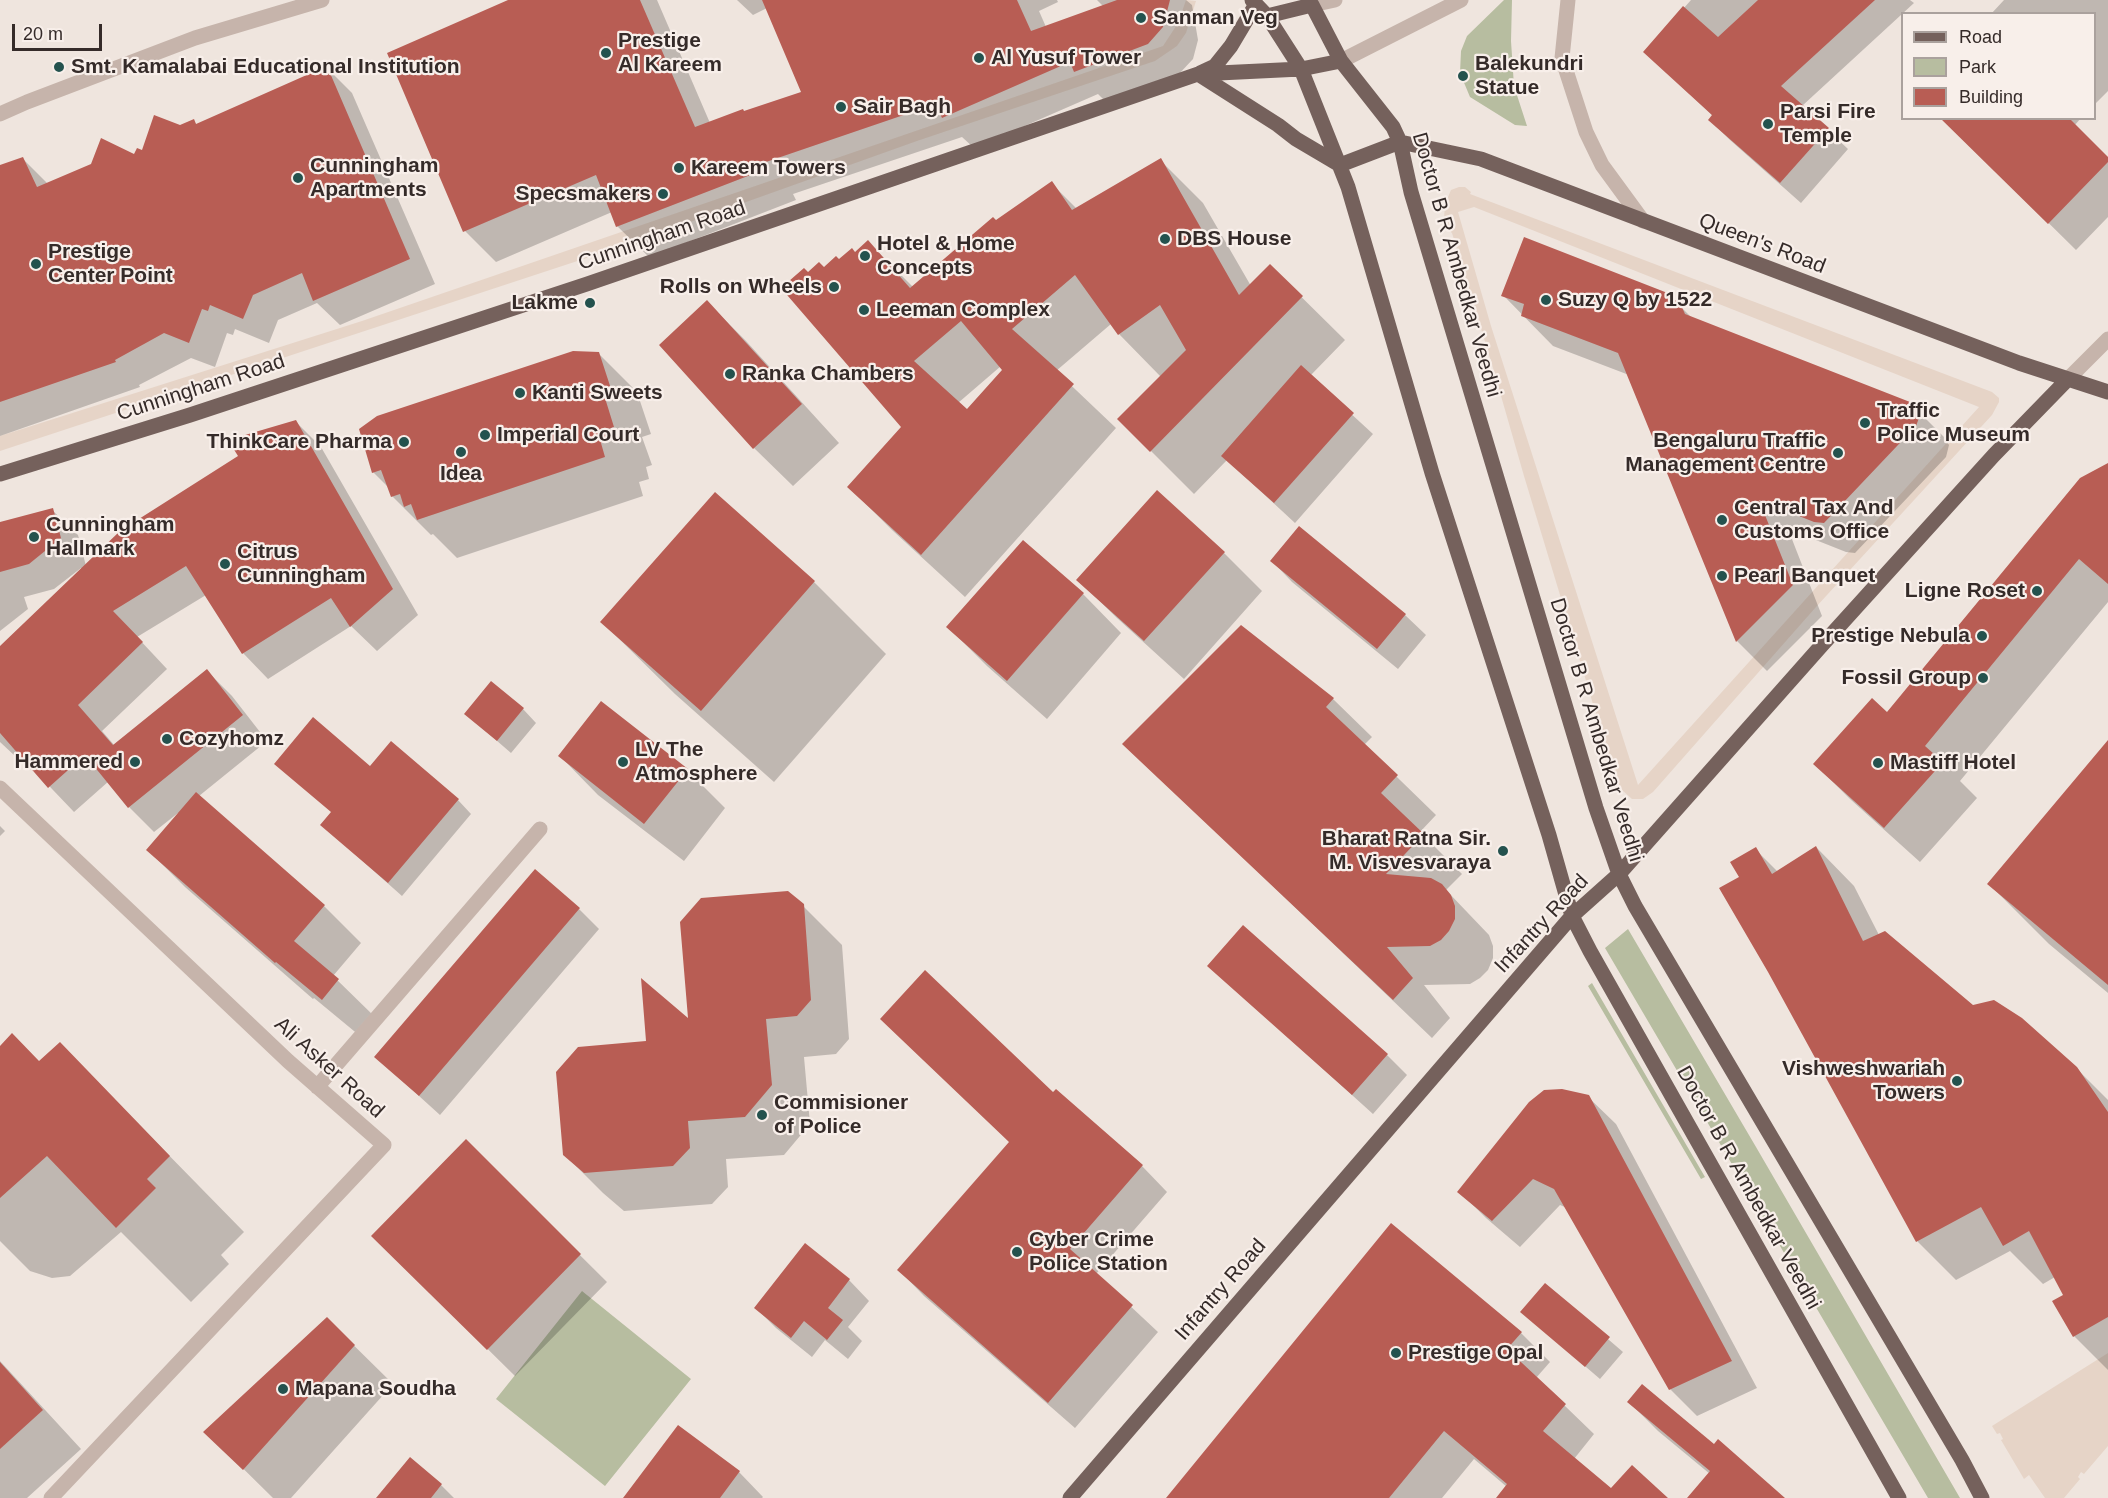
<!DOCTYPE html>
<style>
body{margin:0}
#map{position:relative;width:2108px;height:1498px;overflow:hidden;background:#efe5de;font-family:Helvetica,sans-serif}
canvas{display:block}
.legend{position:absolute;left:1901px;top:12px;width:195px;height:108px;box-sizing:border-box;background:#f8efea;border:2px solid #aaa19d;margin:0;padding:8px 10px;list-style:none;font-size:18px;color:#352b29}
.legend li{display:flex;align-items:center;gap:12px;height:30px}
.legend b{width:30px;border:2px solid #aaa19d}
.scale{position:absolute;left:12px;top:24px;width:90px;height:27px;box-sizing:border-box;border:3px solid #352b29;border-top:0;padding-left:8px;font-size:18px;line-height:21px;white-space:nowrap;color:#352b29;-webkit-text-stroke:4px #f8efea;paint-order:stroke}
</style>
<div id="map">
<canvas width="2108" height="1498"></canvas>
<ul class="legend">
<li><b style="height:8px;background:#75615c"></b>Road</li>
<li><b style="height:16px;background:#b7bda0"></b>Park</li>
<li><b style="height:16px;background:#b85d54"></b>Building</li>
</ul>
<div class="scale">20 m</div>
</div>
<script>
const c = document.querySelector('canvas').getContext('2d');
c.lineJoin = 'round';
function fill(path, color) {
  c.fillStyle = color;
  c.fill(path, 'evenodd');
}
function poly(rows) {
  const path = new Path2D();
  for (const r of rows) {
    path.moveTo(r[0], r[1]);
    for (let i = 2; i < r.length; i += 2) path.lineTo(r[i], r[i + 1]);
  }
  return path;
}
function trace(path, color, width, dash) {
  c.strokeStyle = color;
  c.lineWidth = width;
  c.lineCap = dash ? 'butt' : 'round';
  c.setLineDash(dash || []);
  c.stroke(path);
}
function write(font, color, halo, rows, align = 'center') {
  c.font = font + ' Helvetica,sans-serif';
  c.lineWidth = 4.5;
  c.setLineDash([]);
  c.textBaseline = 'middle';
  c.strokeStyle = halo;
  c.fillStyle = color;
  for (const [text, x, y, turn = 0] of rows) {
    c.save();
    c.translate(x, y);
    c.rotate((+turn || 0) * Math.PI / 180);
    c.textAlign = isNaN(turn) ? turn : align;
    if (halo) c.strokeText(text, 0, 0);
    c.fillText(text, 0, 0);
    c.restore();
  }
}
const green = poly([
 [1504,0,1512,0,1511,41,1514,86,1527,126,1515,125,1470,97,1460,73,1461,51,1467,36],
 [1628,929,1756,1147,1960,1498,1928,1498,1605,948],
 [1592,983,1705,1177,1701,1179,1588,986],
 [582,1291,691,1379,605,1486,496,1399]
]);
const plaza = poly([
 [1186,0,1196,1,1186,33,1177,46,1155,61,917,141,623,246,0,451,0,436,362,321,1163,46,1178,23],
 [1459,187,1465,187,1471,192,1470,194,1992,392,1999,398,1999,402,1992,415,1816,607,1653,792,1643,799,1632,799,1622,790,1616,780,1524,476,1493,368,1452,233,1447,228,1444,219,1445,204,1451,190],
 [1474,207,1979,407,1638,785,1491,326,1458,212],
 [2108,1353,2108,1446,2084,1474,2081,1472,2078,1477,2080,1479,2064,1498,2045,1498,2029,1475,2024,1479,2001,1440,2003,1439,2000,1433,1997,1434,1992,1426]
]);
const shadow = poly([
 [512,0,657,0,710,123,803,93,767,8,753,15,737,0,1057,0,1058,2,1039,11,1046,27,1104,7,1097,0,1186,0,1192,5,1198,40,1193,59,1179,74,1106,102,1098,94,974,148,962,137,793,194,796,200,649,257,617,226,612,212,496,262,465,231],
 [1691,0,1910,0,1914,3,1802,106,1848,149,1801,203,1730,140,1710,120,1713,116,1645,52],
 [2004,0,2108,0,2108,91,2094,105,2094,14,1991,14],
 [327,68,352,93,435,284,340,325,317,303,278,320,269,343,235,329,233,335,227,333,215,367,191,358,139,385,140,387,0,436,0,167,23,159,48,184,143,152,180,127,193,121,197,125],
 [1942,118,2081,118,2074,126,2108,159,2108,217,2076,250],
 [1160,160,1203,203,1251,286,1270,266,1345,340,1310,376,1373,434,1295,523,1227,460,1194,494,1119,419,1161,377,1119,334,1111,324,1056,371,1116,428,965,597,892,530,849,487,903,427,808,274,824,269,856,254,868,242,913,287,996,222,1051,183,1077,209],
 [1001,366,1004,370,967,411,958,403],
 [1503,295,1680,306,1693,319,1913,406,1944,437,1949,445,1946,457,1855,553,1846,552,1788,529,1822,616,1767,671,1737,641,1629,375,1553,346],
 [707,302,746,341,839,443,793,486,754,448],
 [598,353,637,392,651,434,642,437,652,465,646,467,649,479,639,482,643,496,457,558,433,534,431,535,392,496,389,488,373,472],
 [295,421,321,447,418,615,377,651,351,626,268,679,243,653,206,595,137,637,167,669,102,731,115,746,207,671,232,696,267,741,199,796,324,906,361,943,333,976,375,1017,360,1036,314,998,313,999,185,887,148,850,179,814,178,813,154,832,129,807,109,781,74,812,32,768,30,770,0,742,0,649,82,570,81,568,54,589,24,597,28,609,0,631,0,526,52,510,78,535,86,566],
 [2108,472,2108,602,1960,781,1977,798,1920,862,1850,799,1815,764,1887,714],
 [715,494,814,582,886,654,774,782,675,694,602,622],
 [1224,553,1262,591,1184,679,1117,618,1078,580],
 [1272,561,1405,615,1426,635,1398,669,1292,582],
 [1083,594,1121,633,1047,719,987,666,948,627],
 [1242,627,1333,699,1372,737,1364,745,1436,815,1420,832,1462,874,1446,890,1489,935,1493,946,1493,958,1488,970,1480,978,1470,984,1424,985,1450,1018,1432,1038,1124,744],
 [523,709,536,723,511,753,466,714],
 [2108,743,2108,993,2049,944,1989,884],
 [560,756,687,770,725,808,684,861,598,795],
 [370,768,458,800,471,814,402,896,322,825],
 [0,826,5,831,0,836],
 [1816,847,1854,886,1879,935,1973,1006,2076,1068,2108,1100,2108,1370,2074,1336,2054,1302,2065,1296,2055,1277,2043,1284,2010,1251,1956,1280,1918,1242,1769,971,1741,877,1755,849,1778,872],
 [803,906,842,945,849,1039,836,1054,804,1057,810,1124,784,1155,726,1159,728,1187,712,1204,624,1211,603,1193,564,1154,647,1043,690,1021],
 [579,909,599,929,440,1115,376,1057],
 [1209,966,1387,1055,1407,1075,1373,1114],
 [60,1044,244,1232,221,1255,229,1264,191,1302,121,1232,70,1276,52,1278,30,1271,0,1241,0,1048,40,1063],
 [1053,1094,1142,1166,1167,1192,1096,1274,1158,1332,1075,1428,924,1296,899,1270],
 [1588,1097,1616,1124,1757,1388,1697,1416,1670,1389,1567,1208,1560,1205,1520,1247,1486,1218,1459,1191],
 [466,1142,607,1282,515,1376,373,1236],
 [1391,1225,1521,1333,1550,1362,1536,1378,1594,1434,1574,1459,1611,1490,1665,1498,1498,1498,1507,1487,1474,1459,1442,1498,1168,1498],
 [805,1245,849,1280,869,1301,848,1327,862,1341,848,1359,825,1340,812,1357,776,1328,756,1308],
 [1545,1285,1623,1352,1600,1379,1522,1312],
 [327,1319,393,1384,291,1498,273,1498,206,1432],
 [0,1361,81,1449,27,1498,0,1498],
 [1629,1402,1714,1446,1783,1498,1689,1498,1710,1474,1658,1431],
 [410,1460,441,1485,454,1498,378,1498],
 [739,1472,763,1497,762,1498,630,1498]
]);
const building = poly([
 [508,0,640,0,695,127,743,109,744,111,801,92,762,0,1017,0,1031,31,1117,0,1170,0,1163,27,1148,44,1074,72,1070,62,942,118,936,104,763,163,766,169,616,227,596,175,463,232,387,53],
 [1758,0,1875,0,1781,86,1829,128,1780,183,1708,120,1712,115,1643,52,1683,6,1718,37],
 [327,66,410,259,313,301,302,273,253,295,243,319,210,305,208,311,202,309,189,343,164,333,115,360,116,362,0,402,0,165,23,157,37,187,91,164,101,138,134,154,137,148,142,150,154,115,180,125,194,119,196,124],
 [1940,118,2069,118,2108,157,2108,162,2048,224],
 [1161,158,1239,295,1270,264,1303,296,1150,452,1117,419,1186,350,1160,305,1118,335,1075,275,1012,329,1074,384,921,555,847,487,901,427,781,288,804,268,808,272,819,262,824,267,836,256,839,259,852,248,855,252,868,240,910,288,993,217,996,220,1052,181,1072,210],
 [961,321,1002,370,967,409,914,361],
 [1524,237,1665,292,1681,305,1685,314,1910,402,1917,408,1919,418,1916,426,1824,523,1814,522,1759,500,1793,585,1736,642,1618,353,1521,316,1524,304,1501,296],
 [707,300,802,404,753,449,659,345],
 [573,351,599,352,613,395,605,398,614,427,608,429,611,440,601,443,605,457,417,520,411,504,404,507,400,494,391,497,381,470,372,473,359,429,377,416],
 [1301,365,1354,413,1274,503,1221,456],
 [296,420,393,589,350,627,331,598,242,654,186,566,113,611,143,642,78,705,113,745,207,669,243,715,128,808,85,755,48,788,0,733,0,646,120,531,238,456,228,440],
 [2108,463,2108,584,2079,559,1925,746,1943,762,1884,828,1813,764,1872,698,1887,712,2080,478],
 [1157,490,1225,552,1144,641,1076,580],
 [715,492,815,581,701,711,600,622],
 [53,508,61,538,29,564,0,572,0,522],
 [1299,526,1406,614,1377,649,1270,561],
 [1023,540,1084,593,1007,681,946,627],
 [1241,625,1334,698,1326,707,1398,775,1381,793,1424,834,1386,874,1431,878,1442,884,1451,895,1455,906,1455,919,1449,931,1441,940,1430,946,1387,947,1413,978,1393,1000,1122,744],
 [491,681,524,708,497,741,464,714],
 [601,701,688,769,644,824,558,756],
 [313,717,370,766,391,741,459,799,388,883,320,825,331,812,274,764],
 [2108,740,2108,985,1987,884],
 [196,792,325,905,294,941,339,979,322,1000,276,962,275,963,146,850],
 [1816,846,1863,941,1885,931,1973,1005,1994,1000,2022,1018,2077,1067,2108,1112,2108,1317,2073,1337,2052,1301,2063,1295,2029,1231,2003,1246,1981,1207,1916,1242,1768,972,1719,888,1739,877,1730,862,1756,847,1772,874],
 [535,869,580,908,419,1096,374,1057],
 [788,891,804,904,811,1000,797,1016,766,1019,772,1085,745,1117,688,1121,690,1148,673,1166,584,1173,563,1155,556,1072,578,1047,646,1041,641,978,688,1018,680,922,701,898],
 [1243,925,1388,1054,1352,1095,1207,966],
 [925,970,1053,1092,1056,1089,1143,1165,1070,1249,1133,1305,1048,1403,897,1270,1009,1142,880,1019],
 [12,1033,39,1061,60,1042,170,1156,147,1179,156,1188,116,1228,47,1156,0,1198,0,1046],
 [1562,1089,1589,1095,1732,1361,1669,1390,1554,1189,1533,1179,1492,1221,1457,1192,1529,1102,1544,1090],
 [466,1139,581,1254,487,1350,371,1236],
 [1391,1223,1522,1332,1507,1349,1566,1404,1543,1431,1611,1488,1632,1465,1668,1498,1496,1498,1507,1484,1444,1431,1389,1498,1166,1498],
 [805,1243,850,1279,828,1308,843,1320,827,1340,804,1321,791,1338,754,1308],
 [1545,1283,1610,1337,1585,1367,1520,1312],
 [327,1317,355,1345,243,1470,203,1432],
 [0,1362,43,1410,0,1449],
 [1642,1384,1714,1444,1718,1439,1785,1498,1687,1498,1710,1471,1627,1402],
 [678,1425,740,1471,720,1498,623,1498],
 [410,1457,442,1484,431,1498,376,1498]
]);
const minor = poly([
 [1568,0,1562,58,1586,132,1602,165,1643,221],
 [1312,5,1335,0],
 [1341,61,1461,0],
 [0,114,27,102,195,38,322,0],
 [2067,380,2108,339],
 [0,788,288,1061,384,1145,51,1498],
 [317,1087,540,829]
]);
const major = poly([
 [1252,0,1267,16,1301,69,1348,187,1432,473,1549,835,1572,916,1590,951,1899,1498],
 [1267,16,1312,5,1341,61,1393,127,1400,142,1411,192,1596,808,1619,874,1635,906,1962,1460,1982,1498],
 [1200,73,1215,66,1231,46,1256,4],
 [1198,74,1278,125,1296,139,1340,165],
 [1400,142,1481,159,2019,363,2108,392],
 [1340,165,1400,142],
 [0,474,190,415,587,284,1198,74,1301,69,1341,61],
 [1070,1498,1572,916,1619,874,1822,645,1994,455,2067,380]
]);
const markers = [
 [1141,18,6,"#24524e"],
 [606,53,6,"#24524e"],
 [979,58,6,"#24524e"],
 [59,67,6,"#24524e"],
 [1463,76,6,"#24524e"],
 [841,107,6,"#24524e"],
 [1768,124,6,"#24524e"],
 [679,168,6,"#24524e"],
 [298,178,6,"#24524e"],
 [663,194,6,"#24524e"],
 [1165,239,6,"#24524e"],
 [865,256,6,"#24524e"],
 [36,264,6,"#24524e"],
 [834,287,6,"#24524e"],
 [1546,300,6,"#24524e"],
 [590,303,6,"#24524e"],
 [864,310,6,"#24524e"],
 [730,374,6,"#24524e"],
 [520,393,6,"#24524e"],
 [1865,423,6,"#24524e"],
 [485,435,6,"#24524e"],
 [404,442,6,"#24524e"],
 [461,452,6,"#24524e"],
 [1838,453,6,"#24524e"],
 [1722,520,6,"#24524e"],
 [34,537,6,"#24524e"],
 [225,564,6,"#24524e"],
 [1722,576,6,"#24524e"],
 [2037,591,6,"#24524e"],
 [1982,636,6,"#24524e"],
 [1983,678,6,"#24524e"],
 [167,739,6,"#24524e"],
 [135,762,6,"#24524e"],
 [623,762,6,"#24524e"],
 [1878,763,6,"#24524e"],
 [1503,851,6,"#24524e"],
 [1957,1081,6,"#24524e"],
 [762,1115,6,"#24524e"],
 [1017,1252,6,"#24524e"],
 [1396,1353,6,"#24524e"],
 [283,1389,6,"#24524e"]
];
const poiNames = [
 ["Sanman Veg",1153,18],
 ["Prestige",618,41],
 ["Al Kareem",618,65],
 ["Al Yusuf Tower",991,58],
 ["Balekundri",1475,64],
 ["Statue",1475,88],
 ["Smt. Kamalabai Educational Institution",71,67],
 ["Sair Bagh",853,107],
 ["Parsi Fire",1780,112],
 ["Temple",1780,136],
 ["Cunningham",310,166],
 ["Apartments",310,190],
 ["Kareem Towers",691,168],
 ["Specsmakers",651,194,"right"],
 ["DBS House",1177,239],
 ["Hotel & Home",877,244],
 ["Concepts",877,268],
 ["Prestige",48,252],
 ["Center Point",48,276],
 ["Rolls on Wheels",822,287,"right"],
 ["Suzy Q by 1522",1558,300],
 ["Lakme",578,303,"right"],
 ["Leeman Complex",876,310],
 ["Ranka Chambers",742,374],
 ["Kanti Sweets",532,393],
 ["Traffic",1877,411],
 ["Police Museum",1877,435],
 ["Imperial Court",497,435],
 ["Bengaluru Traffic",1826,441,"right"],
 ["Management Centre",1826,465,"right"],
 ["ThinkCare Pharma",392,442,"right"],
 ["Idea",461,474,"center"],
 ["Central Tax And",1734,508],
 ["Customs Office",1734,532],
 ["Cunningham",46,525],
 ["Hallmark",46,549],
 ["Citrus",237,552],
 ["Cunningham",237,576],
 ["Pearl Banquet",1734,576],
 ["Ligne Roset",2025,591,"right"],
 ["Prestige Nebula",1970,636,"right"],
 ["Fossil Group",1971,678,"right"],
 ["Cozyhomz",179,739],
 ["LV The",635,750],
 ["Atmosphere",635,774],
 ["Hammered",123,762,"right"],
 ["Mastiff Hotel",1890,763],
 ["Bharat Ratna Sir.",1491,839,"right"],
 ["M. Visvesvaraya",1491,863,"right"],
 ["Vishweshwariah",1945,1069,"right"],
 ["Towers",1945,1093,"right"],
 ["Commisioner",774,1103],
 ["of Police",774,1127],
 ["Cyber Crime",1029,1240],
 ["Police Station",1029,1264],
 ["Prestige Opal",1408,1353],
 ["Mapana Soudha",295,1389]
];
const streetNames = [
 ["Cunningham Road",662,236,-19],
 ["Queen's Road",1762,244,21],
 ["Doctor B R Ambedkar Veedhi",1456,265,74],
 ["Cunningham Road",201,388,-18],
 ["Doctor B R Ambedkar Veedhi",1596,730,73],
 ["Infantry Road",1542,924,-47],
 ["Ali Asker Road",329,1068,42],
 ["Doctor B R Ambedkar Veedhi",1748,1188,61],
 ["Infantry Road",1221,1290,-49]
];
fill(green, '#b7bda0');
fill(plaza, '#e6d4c7');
fill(shadow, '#0003');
fill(building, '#b85d54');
trace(minor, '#c6b4ab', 15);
trace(major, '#75615c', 15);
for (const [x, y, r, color] of markers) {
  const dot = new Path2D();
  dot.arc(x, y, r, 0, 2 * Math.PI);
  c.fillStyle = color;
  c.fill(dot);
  trace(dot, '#f8efea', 2);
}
write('bold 21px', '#352b29', '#f8efea', poiNames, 'left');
write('21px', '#352b29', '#f8efea', streetNames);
</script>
